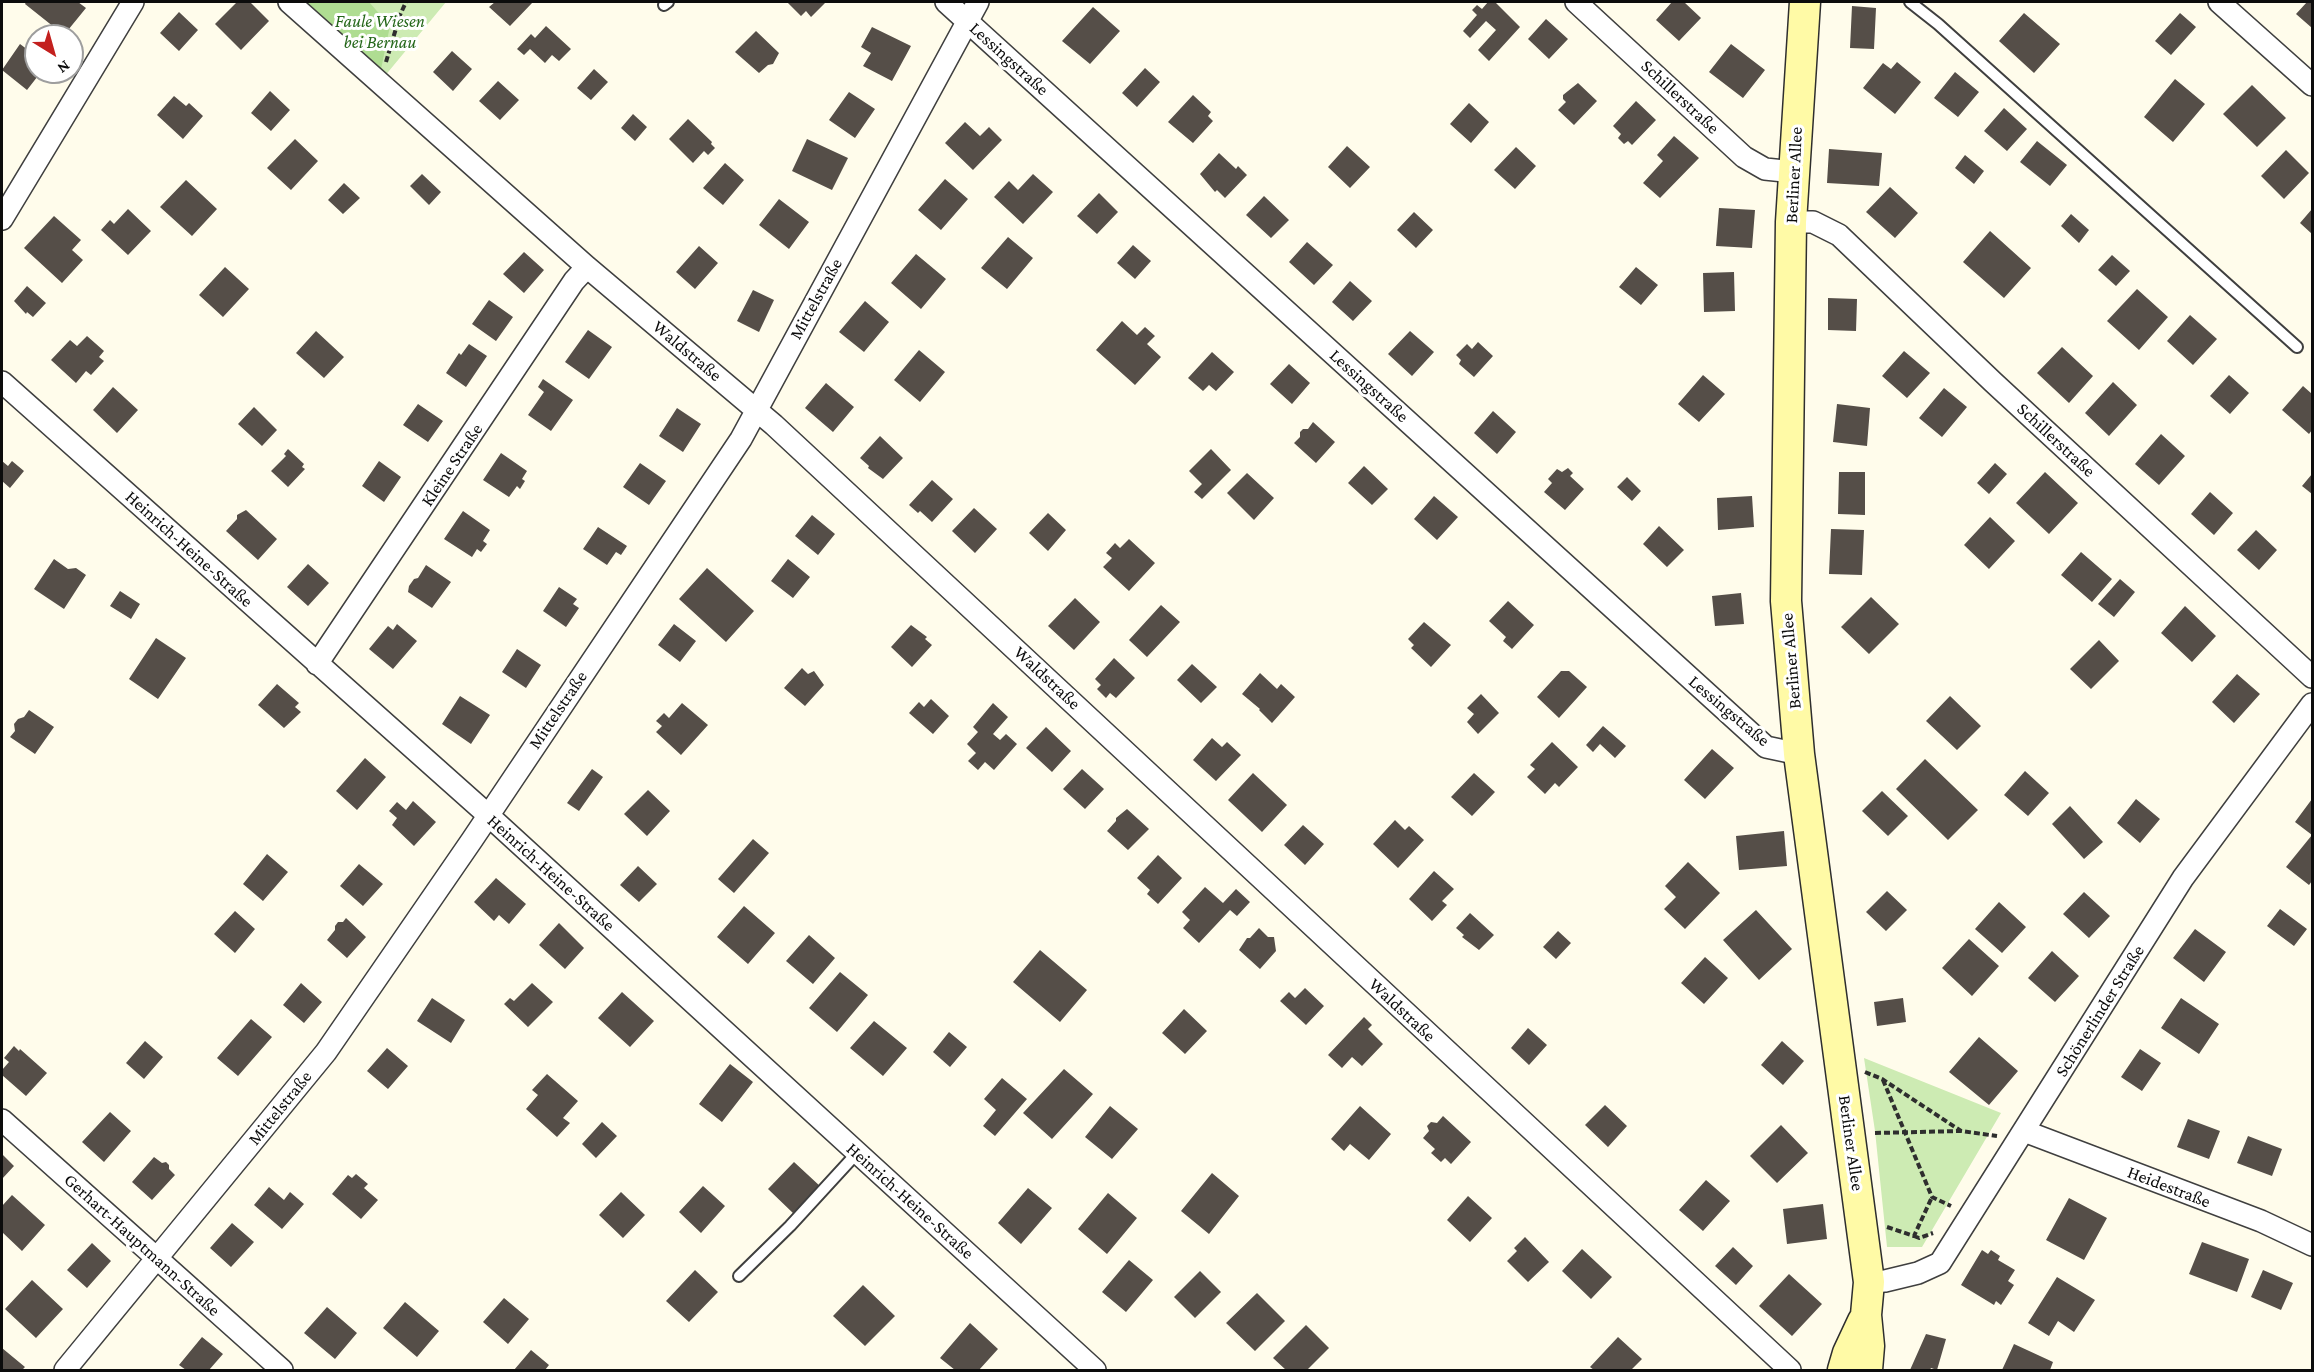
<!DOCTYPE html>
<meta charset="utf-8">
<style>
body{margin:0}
#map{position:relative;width:2314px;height:1372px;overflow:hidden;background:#fffceb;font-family:"Crimson Pro",serif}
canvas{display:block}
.frame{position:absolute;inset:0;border:3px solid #0c0c0c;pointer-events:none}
.north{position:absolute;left:24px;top:24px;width:60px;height:60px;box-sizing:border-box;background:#fff;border:2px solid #9e9e9e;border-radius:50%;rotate:143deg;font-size:16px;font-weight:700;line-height:24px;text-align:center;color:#0c0c0c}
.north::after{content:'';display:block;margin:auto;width:21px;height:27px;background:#c3201e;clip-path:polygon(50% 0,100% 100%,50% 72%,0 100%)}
</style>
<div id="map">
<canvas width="2314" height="1372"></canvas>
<div class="frame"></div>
<div class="north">N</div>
</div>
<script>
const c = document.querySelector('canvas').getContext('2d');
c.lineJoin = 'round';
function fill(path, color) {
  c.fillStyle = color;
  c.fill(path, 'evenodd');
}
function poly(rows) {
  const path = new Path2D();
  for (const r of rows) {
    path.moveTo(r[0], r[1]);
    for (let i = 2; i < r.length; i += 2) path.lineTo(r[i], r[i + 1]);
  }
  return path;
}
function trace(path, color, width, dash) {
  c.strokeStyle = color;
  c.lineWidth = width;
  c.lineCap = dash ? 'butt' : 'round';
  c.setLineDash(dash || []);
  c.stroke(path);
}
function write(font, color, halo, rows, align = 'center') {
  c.font = font + ' "Crimson Pro",serif';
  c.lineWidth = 6;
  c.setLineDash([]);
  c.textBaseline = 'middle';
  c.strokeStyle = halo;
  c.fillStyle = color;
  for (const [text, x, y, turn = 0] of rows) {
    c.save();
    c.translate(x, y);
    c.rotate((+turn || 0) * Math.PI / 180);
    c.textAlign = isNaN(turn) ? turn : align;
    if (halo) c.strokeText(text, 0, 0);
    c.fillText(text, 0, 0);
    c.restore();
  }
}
const green = poly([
 [301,2,446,2,384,77],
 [1864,1058,2001,1113,1922,1247,1887,1247,1875,1131]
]);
const forest = poly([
 [297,2,369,2,390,26,380,74]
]);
const building = poly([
 [26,2,78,2,86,8,64,35,25,4],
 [237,2,250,2,269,21,241,50,215,24],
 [495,2,533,2,510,26,489,7],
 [787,2,823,2,825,3,811,17,806,11,801,16],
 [1488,2,1495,2,1520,27,1489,61,1478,50,1496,30,1486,21,1470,38,1463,31,1477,15,1472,10,1477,5,1482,9],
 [1672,2,1684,2,1701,18,1679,41,1656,20],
 [2307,2,2312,2,2312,28,2296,14],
 [1852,6,1876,8,1874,49,1850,48],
 [1093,7,1120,31,1090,64,1062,41],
 [179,12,198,30,179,51,160,33],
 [2024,13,2060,44,2034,73,1999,41],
 [2180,13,2196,27,2171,55,2155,41],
 [1546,19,1568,39,1549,59,1528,39],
 [546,26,571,49,559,61,552,55,545,63,530,49,524,55,517,49,531,34,535,38],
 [872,27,911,46,892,81,863,66,871,53,861,47],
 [756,31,779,53,773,64,768,65,759,73,735,52],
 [20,44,36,56,36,72,41,72,27,90,2,70],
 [1731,44,1765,70,1743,98,1709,72],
 [452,51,472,69,453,91,433,72],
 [1897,62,1921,82,1895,114,1863,88,1883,63,1891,69],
 [1145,68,1160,82,1137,107,1122,93],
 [594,69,608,82,591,100,577,88],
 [1955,72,1979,92,1958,117,1934,98],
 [2175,79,2205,104,2173,142,2144,117],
 [498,81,519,100,500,120,479,101],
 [1578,83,1597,101,1574,125,1558,110,1566,102,1563,99,1563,95],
 [2252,85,2286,118,2257,147,2223,114],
 [270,91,290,110,271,131,251,113],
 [849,92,875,109,855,138,829,120],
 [1193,95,1211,112,1208,116,1213,121,1193,143,1168,122],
 [174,96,186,106,189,103,203,116,183,139,157,115],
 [1636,101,1656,120,1632,145,1628,141,1624,144,1618,138,1621,134,1613,126],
 [1469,103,1489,122,1471,143,1450,124],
 [2004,108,2027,129,2007,151,1984,131],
 [633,114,647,127,635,141,621,128],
 [688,119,712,142,711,144,715,148,708,155,704,151,693,163,669,139],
 [965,122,980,136,989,127,1002,140,973,170,945,143],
 [1674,136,1699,158,1660,198,1643,183,1663,161,1657,155],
 [295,139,318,161,291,190,267,168],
 [807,139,848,158,832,190,792,171],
 [2037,141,2067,165,2050,186,2020,162],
 [1347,146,1370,167,1350,188,1328,167],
 [1516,147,1536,166,1515,189,1494,170],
 [1829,149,1882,153,1879,186,1827,183],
 [2286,150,2309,173,2284,199,2261,176],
 [1219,153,1236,169,1238,166,1247,175,1225,198,1217,190,1215,192,1200,174],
 [1965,155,1984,171,1974,184,1955,168],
 [725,163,744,180,723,205,703,188],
 [422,174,441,192,429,205,410,186],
 [1033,174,1053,192,1023,224,994,197,1009,181,1018,190],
 [945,179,968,199,941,230,918,210],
 [186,180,217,209,192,236,160,207],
 [344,183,360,198,343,214,328,200],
 [1890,187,1918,213,1895,238,1866,212],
 [1099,193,1118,212,1097,234,1077,216],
 [1264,196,1289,220,1271,238,1246,215],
 [779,199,809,222,789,249,759,225],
 [1719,208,1755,210,1752,248,1716,246],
 [128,209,151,231,128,255,101,230,110,220,114,224],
 [2312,209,2312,234,2300,223],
 [1414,212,1433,230,1416,248,1397,230],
 [2071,214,2089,230,2079,243,2061,226],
 [54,216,81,240,72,250,83,260,62,283,24,248],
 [1990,231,2031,268,2004,298,1963,262],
 [1008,237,1033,258,1007,289,981,268],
 [1307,242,1333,265,1314,285,1289,262],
 [1133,245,1151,261,1135,279,1117,263],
 [699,246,718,263,695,289,676,272],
 [524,252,544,270,524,293,503,274],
 [916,254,946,279,921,309,891,283],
 [2112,255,2130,271,2116,286,2098,270],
 [225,267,249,289,223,317,199,295],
 [1636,267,1658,285,1641,305,1619,287],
 [1734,272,1735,311,1704,312,1703,273],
 [1350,281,1372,301,1353,321,1332,302],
 [27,286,46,303,33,317,27,312,26,314,14,301],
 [2137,289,2168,317,2139,350,2107,321],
 [753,290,774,300,759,332,737,321],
 [1828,298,1857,299,1856,331,1828,330],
 [489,300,513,317,496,341,472,324],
 [865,301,889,322,864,352,839,332],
 [2190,315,2217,339,2193,365,2167,341],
 [1122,321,1137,335,1145,327,1155,336,1147,344,1161,357,1135,385,1096,350],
 [588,330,612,347,589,379,565,362],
 [316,331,344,357,324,378,296,353],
 [1410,331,1434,352,1412,376,1388,354],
 [87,336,104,351,99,357,104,361,91,375,86,371,76,383,51,360,70,340,77,346],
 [1478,342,1493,356,1474,377,1459,364,1461,360,1456,355,1467,344,1472,349],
 [469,344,487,356,466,387,446,373,459,353,461,355],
 [2062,347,2093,376,2069,403,2037,373],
 [919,350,945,372,920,402,894,380],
 [1904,351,1930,373,1907,398,1882,376],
 [1212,352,1234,372,1216,391,1209,385,1203,391,1188,378],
 [1289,364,1310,383,1292,404,1270,384],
 [1703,375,1725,394,1699,422,1678,404],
 [2229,375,2249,393,2230,414,2210,396],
 [543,379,573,400,551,431,528,415,544,392,538,387],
 [2113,382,2137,405,2109,436,2085,413],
 [826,383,854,407,833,432,805,408],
 [2303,386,2312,394,2312,430,2309,434,2282,410],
 [113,387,138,410,117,433,93,410],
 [1944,388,1967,407,1942,437,1919,418],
 [418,404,443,421,428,442,403,425],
 [1837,404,1870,408,1867,446,1833,442],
 [254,407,277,430,262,446,238,424],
 [677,408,701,424,683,452,659,436],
 [1493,411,1516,432,1497,454,1474,433],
 [1313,422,1335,442,1316,463,1294,443,1300,437,1300,432,1303,429,1308,429],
 [2161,434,2185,456,2159,485,2135,464],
 [880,436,903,458,883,479,868,468,869,466,860,458],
 [288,449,304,464,302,467,305,469,288,487,271,471,286,456,284,454],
 [1211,449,1231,470,1202,499,1194,492,1202,484,1189,471],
 [501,453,527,471,522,479,525,481,520,489,517,486,509,497,483,480],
 [2,461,8,466,12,461,24,471,10,488,2,481],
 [379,461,401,477,384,502,362,486],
 [640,463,666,481,649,505,623,487],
 [1995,463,2007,474,1989,494,1977,483],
 [1364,466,1388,489,1372,505,1348,483],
 [1568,468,1573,473,1570,476,1584,489,1565,510,1544,492,1552,483,1548,479,1557,469,1562,472],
 [1839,472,1865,472,1865,515,1838,514],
 [2045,472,2078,503,2049,534,2016,503],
 [1247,473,1274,498,1254,520,1227,493],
 [2312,474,2312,494,2302,486],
 [1627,477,1641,491,1632,501,1617,487],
 [932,480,953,499,932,522,920,511,918,513,909,505],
 [2210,492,2233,513,2214,535,2191,514],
 [1434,496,1458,517,1437,540,1414,519],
 [1752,496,1754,527,1718,530,1717,498],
 [974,508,997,529,975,553,952,531],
 [246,510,277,539,258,560,226,531,237,519,237,515],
 [463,511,490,530,483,541,487,544,481,552,477,549,472,557,444,539],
 [1048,513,1066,530,1048,551,1029,533],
 [812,515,835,534,818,555,795,536],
 [1990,517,2015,541,1989,569,1964,545],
 [1659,526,1684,550,1667,567,1643,544],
 [598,527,627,546,621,555,616,552,607,565,583,549],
 [1831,529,1864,530,1862,575,1829,574],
 [2256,530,2277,550,2259,570,2237,550],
 [1129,539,1155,563,1129,591,1103,567,1112,558,1106,553,1115,543,1120,548],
 [2081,552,2112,579,2092,602,2061,575],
 [54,559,68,569,76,568,86,575,64,609,34,589],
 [788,559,810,577,793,598,771,581],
 [308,564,329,583,308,606,287,587],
 [426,565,451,582,432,608,408,592,409,586,414,579,418,578],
 [707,568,754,611,726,642,679,599],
 [2120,579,2135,592,2114,617,2098,604],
 [559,587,577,599,573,604,579,608,566,627,543,611],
 [120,591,140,604,131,619,110,606],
 [1741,593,1744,624,1715,626,1712,596],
 [1871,597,1899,624,1869,654,1841,627],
 [1075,598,1100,622,1074,650,1048,626],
 [1508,601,1534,625,1512,649,1503,641,1506,637,1489,621],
 [1161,605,1180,622,1147,657,1129,640],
 [2185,606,2216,636,2192,662,2161,633],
 [1424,622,1451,645,1431,667,1411,648,1414,645,1408,639],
 [397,624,417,641,393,669,369,649,388,626,393,630],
 [674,624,696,641,680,662,658,645],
 [911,625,927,637,925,639,932,645,912,667,891,647],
 [156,638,186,658,158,699,129,679],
 [2099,640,2119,661,2091,689,2070,669],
 [517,649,541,665,526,688,502,672],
 [1114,658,1135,678,1116,698,1110,693,1106,698,1097,689,1101,685,1095,679],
 [1192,664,1217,687,1201,703,1177,680],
 [802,668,808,674,814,671,824,685,805,706,784,688],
 [1561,671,1569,671,1587,687,1559,718,1537,697],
 [1260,673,1277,689,1281,684,1295,697,1272,723,1259,710,1260,709,1242,694],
 [2237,674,2260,694,2234,723,2212,702],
 [277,684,299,703,295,707,301,712,284,728,258,705],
 [1481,694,1499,713,1478,734,1467,722,1474,714,1467,708],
 [460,696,490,715,471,744,442,724],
 [1950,696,1981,726,1957,750,1926,721],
 [931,699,949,716,933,734,909,713,919,702,924,707],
 [682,703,708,725,681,755,656,732,662,726,656,721,664,713,669,718],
 [993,703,1008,717,993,734,1000,740,1006,734,1017,744,994,770,985,762,978,770,968,761,976,753,967,744,978,732,973,727],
 [29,710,54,727,35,754,10,737,15,731,14,724,18,719,24,717],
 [1603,726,1626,746,1615,758,1600,744,1593,752,1586,745],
 [1046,727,1071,751,1052,772,1026,748],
 [1212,738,1222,747,1227,742,1241,755,1216,781,1193,760],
 [1552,742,1578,767,1559,787,1555,783,1545,794,1527,777,1535,769,1530,765],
 [1712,749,1734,768,1705,799,1684,780],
 [365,758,386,777,357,810,336,791],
 [1925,759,1978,810,1948,840,1896,789],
 [592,769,603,777,579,811,567,803],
 [1082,769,1104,789,1085,809,1063,789],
 [2025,771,2049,793,2028,816,2004,795],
 [1253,773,1287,805,1262,832,1228,800],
 [1474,773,1495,792,1472,816,1451,797],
 [648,790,670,811,647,836,624,814],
 [1882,791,1908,816,1888,836,1862,811],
 [2136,799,2160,819,2140,843,2117,823],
 [2312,799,2312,881,2309,885,2286,867,2312,835,2295,822],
 [413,801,436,822,414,846,392,825,397,818,389,811,397,802,406,810],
 [2070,806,2103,842,2084,859,2052,824],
 [1127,809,1149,829,1128,850,1107,831,1116,821,1116,818],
 [1395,820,1405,830,1409,826,1424,840,1398,868,1373,844],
 [1303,825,1324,844,1305,865,1284,845],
 [1784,831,1787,866,1739,870,1736,836],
 [753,839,769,853,734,893,718,879],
 [267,854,288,872,263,901,243,884],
 [1158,855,1182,878,1158,904,1147,894,1150,890,1137,878],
 [1688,862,1720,893,1685,929,1664,909,1676,897,1665,886],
 [359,864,383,884,363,906,340,886],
 [638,866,657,884,639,902,620,885],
 [1434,871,1454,889,1442,901,1447,905,1432,921,1409,899],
 [496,878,526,904,509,924,499,915,494,921,474,902],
 [1205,887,1223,903,1236,889,1250,902,1237,916,1230,910,1199,943,1183,928,1190,920,1182,912],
 [1887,891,1907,910,1886,931,1866,912],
 [2084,892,2110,916,2089,938,2063,914],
 [1999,902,2026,927,2002,953,1975,929],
 [744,906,775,933,748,964,717,937],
 [2280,909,2307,929,2294,946,2267,926],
 [1756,910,1792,949,1759,980,1723,940],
 [235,911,255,929,235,953,214,934],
 [1470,913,1494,935,1479,950,1462,937,1464,935,1456,928],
 [346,918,366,937,347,958,327,940,335,930,335,926,338,922,343,922],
 [559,923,584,948,565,969,539,945],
 [1259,928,1268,937,1274,937,1276,951,1260,969,1239,950,1247,938,1250,938],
 [2195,929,2226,952,2204,982,2173,958],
 [1558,931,1571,943,1556,959,1543,947],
 [809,935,835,958,813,984,786,961],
 [1969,939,1999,966,1972,996,1942,968],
 [1040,950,1087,990,1060,1022,1013,982],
 [2052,951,2079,976,2055,1002,2028,978],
 [1705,957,1728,978,1704,1004,1681,983],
 [840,972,868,995,837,1032,809,1008],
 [301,983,322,1002,304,1023,283,1005],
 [532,983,553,1002,528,1027,504,1004,510,998,514,1001],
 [1305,988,1324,1006,1306,1025,1280,1001,1289,992,1295,998],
 [622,992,654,1021,630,1047,598,1018],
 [432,998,465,1020,451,1043,417,1021],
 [1903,998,1906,1022,1877,1026,1874,1002],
 [2181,998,2219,1024,2199,1054,2161,1028],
 [1184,1009,1207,1031,1185,1054,1162,1033],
 [1364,1017,1372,1025,1368,1029,1383,1044,1362,1066,1352,1057,1342,1068,1328,1055],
 [251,1019,272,1037,238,1076,217,1058],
 [874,1021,907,1048,883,1076,850,1048],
 [1528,1028,1547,1045,1529,1065,1511,1048],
 [949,1032,967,1047,950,1067,933,1052],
 [1979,1037,2018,1071,1989,1105,1949,1072],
 [145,1041,163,1057,144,1079,126,1063],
 [1782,1041,1804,1061,1783,1085,1761,1065],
 [14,1046,19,1051,20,1049,47,1073,26,1096,2,1075,2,1070,9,1062,4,1058],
 [387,1048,408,1066,388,1089,367,1071],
 [2140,1049,2161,1063,2142,1091,2121,1077],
 [730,1064,753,1082,722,1122,699,1104],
 [1064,1069,1093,1094,1052,1139,1023,1113],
 [547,1074,578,1101,563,1118,570,1123,557,1137,526,1109,538,1095,532,1090],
 [1002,1078,1027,1099,995,1136,983,1126,996,1110,984,1099],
 [1605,1105,1627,1126,1608,1147,1585,1125],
 [1110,1106,1138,1129,1112,1159,1085,1137],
 [1360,1106,1391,1134,1369,1160,1350,1144,1344,1151,1331,1139],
 [110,1112,131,1131,104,1162,82,1142],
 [1443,1116,1471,1142,1451,1164,1445,1158,1441,1162,1431,1153,1435,1149,1423,1138,1429,1131,1427,1126,1431,1122,1437,1123],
 [2188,1119,2220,1131,2209,1159,2177,1147],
 [602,1122,617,1136,596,1158,582,1144],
 [1781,1125,1808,1153,1777,1183,1750,1156],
 [2248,1136,2282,1149,2272,1176,2237,1163],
 [2,1154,14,1166,2,1179],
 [154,1157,162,1163,166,1162,169,1165,169,1169,175,1175,152,1200,132,1182],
 [794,1162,821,1187,794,1214,768,1189],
 [1212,1173,1239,1196,1209,1234,1181,1211],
 [356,1174,368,1184,364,1188,378,1200,361,1219,332,1194,348,1175,352,1178],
 [1706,1180,1730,1201,1703,1231,1679,1210],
 [703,1186,725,1206,701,1233,679,1212],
 [269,1187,284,1200,290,1192,304,1204,282,1229,254,1205],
 [1028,1188,1052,1208,1021,1244,998,1223],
 [621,1192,645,1215,623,1238,599,1215],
 [1108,1193,1137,1218,1107,1254,1078,1229],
 [12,1195,45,1225,22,1251,2,1232,2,1206],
 [1468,1196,1492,1218,1470,1242,1447,1220],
 [2069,1198,2107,1218,2084,1260,2046,1240],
 [1823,1204,1827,1239,1787,1244,1783,1209],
 [232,1223,254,1242,231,1267,210,1248],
 [1525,1237,1549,1262,1528,1282,1507,1261,1517,1251,1514,1248],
 [2202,1242,2249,1259,2237,1292,2189,1274],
 [92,1243,111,1261,87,1288,67,1270],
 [1733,1247,1753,1266,1736,1285,1715,1266],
 [1582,1249,1612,1277,1591,1299,1562,1271],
 [1982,1250,1988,1254,1991,1250,2000,1256,1998,1260,2015,1270,2008,1281,2014,1285,2001,1305,1996,1301,1994,1305,1961,1285],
 [1129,1260,1153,1280,1126,1312,1102,1292],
 [695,1270,718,1292,689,1322,666,1301],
 [2263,1270,2293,1283,2281,1310,2251,1297],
 [1200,1271,1221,1292,1195,1318,1174,1297],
 [1789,1274,1822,1304,1792,1336,1759,1306],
 [2057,1277,2095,1300,2074,1332,2058,1321,2049,1336,2028,1323],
 [32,1280,63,1309,36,1338,5,1309],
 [863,1285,895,1316,865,1346,833,1316],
 [1257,1293,1285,1321,1255,1351,1226,1323],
 [504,1298,529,1319,508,1344,483,1322],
 [405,1302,439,1331,417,1357,383,1328],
 [327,1307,357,1333,335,1359,304,1333],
 [970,1323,998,1349,979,1370,955,1370,940,1358],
 [1306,1325,1329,1348,1307,1370,1286,1370,1273,1358],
 [1926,1334,1946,1339,1937,1370,1931,1368,1930,1370,1910,1370],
 [202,1337,223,1354,209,1370,186,1370,179,1365],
 [1618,1337,1642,1359,1631,1370,1594,1370,1590,1367],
 [2014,1344,2053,1362,2050,1370,2002,1370],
 [2,1348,25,1367,22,1370,2,1370],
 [531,1350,549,1365,545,1370,514,1370]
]);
const path = poly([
 [386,62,400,15,406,2],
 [1865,1072,1882,1079,1961,1131,1997,1136],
 [1883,1080,1932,1197,1951,1206],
 [1875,1133,1960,1131],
 [1887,1227,1914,1236,1932,1197],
 [1914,1236,1919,1238,1933,1233]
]);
const lane = poly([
 [1910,2,1938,24,2297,347],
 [664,5,668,2],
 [739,1276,790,1226,857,1153]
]);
const street = poly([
 [289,2,587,267,774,425,1790,1370],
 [946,2,1766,747,1799,754],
 [1576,2,1744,157,1765,169,1794,172],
 [2219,2,2312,85],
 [2,219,133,2],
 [1791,222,1813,222,1839,235,1993,382,2312,677],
 [2,382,488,815,1095,1370],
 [317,664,574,281,587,267],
 [2,1120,282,1370],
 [2024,1131,2261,1221,2312,1245],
 [1869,1282,1885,1281,1918,1273,1940,1263,2183,878,2312,704],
 [65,1370,326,1052,472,840,741,439,978,2]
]);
const secondary = poly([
 [1805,2,1791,222,1786,601,1799,754,1869,1282,1866,1315,1869,1346,1867,1370],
 [1843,1370,1848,1353,1863,1321]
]);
const parkNames = [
 ["Faule Wiesen",380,21],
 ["bei Bernau",380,42]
];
const streetNames = [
 ["Lessingstraße",1009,59,42],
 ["Schillerstraße",1680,97,43],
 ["Berliner Allee",1794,175,-87],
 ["Mittelstraße",816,299,-61],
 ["Waldstraße",687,351,40],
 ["Lessingstraße",1369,386,42],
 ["Schillerstraße",2056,440,43],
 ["Kleine Straße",452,465,-56],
 ["Heinrich-Heine-Straße",189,549,42],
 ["Berliner Allee",1791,661,-95],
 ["Waldstraße",1047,678,43],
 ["Mittelstraße",558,710,-56],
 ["Lessingstraße",1729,711,40],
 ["Heinrich-Heine-Straße",551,873,42],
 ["Waldstraße",1402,1010,43],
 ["Schönerlinder Straße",2100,1011,-58],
 ["Mittelstraße",280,1108,-51],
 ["Berliner Allee",1851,1143,82],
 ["Heidestraße",2169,1187,21],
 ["Heinrich-Heine-Straße",910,1201,42],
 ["Gerhart-Hauptmann-Straße",142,1245,42]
];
fill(green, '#cdebb3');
fill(forest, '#afdd92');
fill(building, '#554e48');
trace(lane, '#3f3f3f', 14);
trace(street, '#3f3f3f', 24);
trace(secondary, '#2e2e2e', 33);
trace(path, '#2e2e2e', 4, [6, 3]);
trace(lane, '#fff', 10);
trace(street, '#fff', 21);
trace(secondary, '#fffaa6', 30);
write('italic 18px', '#25671a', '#fff', parkNames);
write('18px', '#0c0c0c', '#fff', streetNames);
</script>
